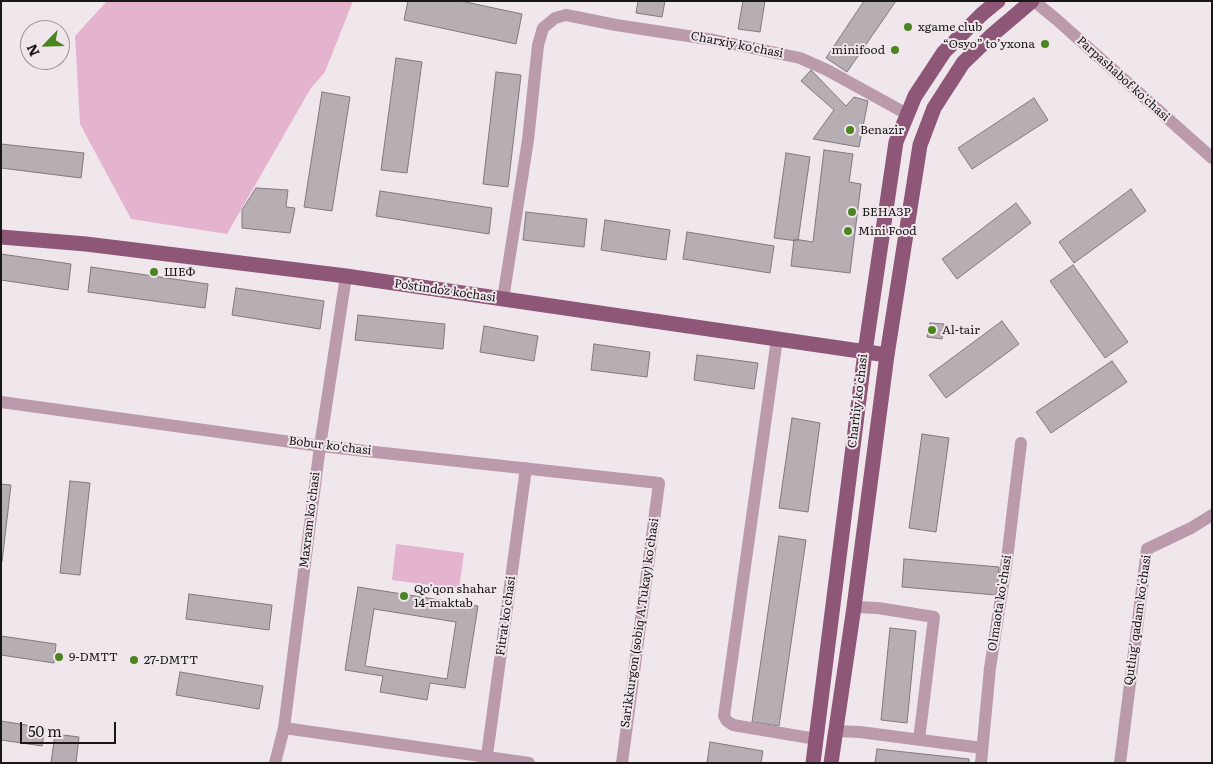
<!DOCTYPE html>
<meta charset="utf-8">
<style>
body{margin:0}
#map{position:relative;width:1213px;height:764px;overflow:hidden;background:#f0e7ec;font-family:Literata,serif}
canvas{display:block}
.frame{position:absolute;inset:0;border:2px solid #1a1719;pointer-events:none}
.north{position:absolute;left:20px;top:20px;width:50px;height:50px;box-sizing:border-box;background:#f0e7ec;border:1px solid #9a9498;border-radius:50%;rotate:246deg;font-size:14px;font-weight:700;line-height:20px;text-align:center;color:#1a1719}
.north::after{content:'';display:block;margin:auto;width:18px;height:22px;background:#4b8520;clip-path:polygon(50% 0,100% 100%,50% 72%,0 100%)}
.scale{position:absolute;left:20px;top:722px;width:96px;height:22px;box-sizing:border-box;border:2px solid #1a1719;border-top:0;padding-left:6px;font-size:15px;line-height:18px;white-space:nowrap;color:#1a1719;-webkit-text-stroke:4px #f0e7ec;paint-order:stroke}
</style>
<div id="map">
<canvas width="1213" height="764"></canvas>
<div class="frame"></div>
<div class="north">N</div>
<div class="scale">50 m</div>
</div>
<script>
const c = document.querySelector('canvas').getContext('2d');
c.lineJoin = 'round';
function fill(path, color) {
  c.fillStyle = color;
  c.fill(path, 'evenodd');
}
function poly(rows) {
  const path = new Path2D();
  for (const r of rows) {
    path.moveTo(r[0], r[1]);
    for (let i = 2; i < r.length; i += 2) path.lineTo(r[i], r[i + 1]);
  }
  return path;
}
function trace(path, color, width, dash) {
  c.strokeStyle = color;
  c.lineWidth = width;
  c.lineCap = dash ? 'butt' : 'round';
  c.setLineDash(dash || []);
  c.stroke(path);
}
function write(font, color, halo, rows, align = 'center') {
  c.font = font + ' Literata,serif';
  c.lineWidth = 4;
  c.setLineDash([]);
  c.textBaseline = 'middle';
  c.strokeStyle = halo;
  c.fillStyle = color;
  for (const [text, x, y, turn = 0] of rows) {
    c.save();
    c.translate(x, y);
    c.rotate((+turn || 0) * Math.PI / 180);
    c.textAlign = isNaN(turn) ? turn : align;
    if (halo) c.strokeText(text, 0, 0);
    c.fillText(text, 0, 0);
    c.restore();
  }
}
const green = poly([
 [107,1,353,1,325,72,311,88,227,234,131,219,80,124,75,36],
 [396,544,464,553,459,589,392,580]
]);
const building = poly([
 [408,1,461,1,522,14,516,44,404,20,408,1],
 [638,1,665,1,662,17,636,13,638,1],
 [743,1,765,1,760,32,738,29,743,1],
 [864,1,896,1,847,72,826,58,864,1],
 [396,58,422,62,407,173,381,170,396,58],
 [811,70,846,106,854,97,868,101,859,147,813,139,834,110,801,81,811,70],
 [496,72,521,75,508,187,483,184,496,72],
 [322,92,350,97,332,211,304,207,322,92],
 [1034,98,1048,120,972,169,958,148,1034,98],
 [1,144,84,153,81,178,1,168,1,144],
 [824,150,853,154,849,182,861,184,850,273,791,266,794,239,813,242,824,150],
 [786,153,810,157,798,241,774,238,786,153],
 [256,188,288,190,286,207,295,208,290,233,242,228,242,210,256,188],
 [1131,189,1146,211,1074,263,1059,242,1131,189],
 [380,191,492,208,489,234,376,216,380,191],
 [1016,203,1031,223,957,279,942,259,1016,203],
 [526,212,587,219,584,247,523,240,526,212],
 [605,220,670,230,666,260,601,250,605,220],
 [687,232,774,246,770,273,683,259,687,232],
 [1,254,71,264,68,290,1,280,1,254],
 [1073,265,1128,342,1105,358,1050,281,1073,265],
 [91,267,208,284,205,308,88,292,91,267],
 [236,288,324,301,320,329,232,315,236,288],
 [358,315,445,324,443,349,355,340,358,315],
 [1002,321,1019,344,946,398,929,375,1002,321],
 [930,323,944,324,942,339,927,337,930,323],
 [484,326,538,336,534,361,480,352,484,326],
 [594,344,650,352,647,377,591,370,594,344],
 [697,355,758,363,754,389,694,380,697,355],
 [1112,361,1127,382,1051,433,1036,412,1112,361],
 [792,418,820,423,808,512,779,508,792,418],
 [922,434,949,438,936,532,909,528,922,434],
 [70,481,90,483,80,575,60,573,70,481],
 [1,484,11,485,2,562,1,562,1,484],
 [779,536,806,540,779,726,752,722,779,536],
 [904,559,999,567,996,595,902,587,904,559],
 [358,587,478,606,465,688,430,683,427,700,380,692,383,676,345,670,358,587],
 [374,609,456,622,447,679,365,666,374,609],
 [189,594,272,605,269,630,186,619,189,594],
 [890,628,916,631,907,723,881,720,890,628],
 [1,636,56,644,54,663,1,655,1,636],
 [180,672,263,686,259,709,176,695,180,672],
 [1,721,45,728,42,746,1,740,1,721],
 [55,734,79,737,76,763,51,763,55,734],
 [710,742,763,751,761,763,707,763,710,742],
 [877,749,969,759,969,763,875,763,877,749]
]);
const minor = poly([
 [1034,1,1056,19,1212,158],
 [503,299,528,140,538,45,543,28,555,18,566,15,616,25,714,40,800,58,827,70,907,114],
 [777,339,724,716,727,721,733,725,816,739],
 [1,402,320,446,659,483,622,763],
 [854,607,878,608,934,617,919,740],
 [284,728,529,763],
 [836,731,860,732,982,748],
 [275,763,284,728,320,446,346,276],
 [486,763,526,468],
 [981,763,990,668,1007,559,1021,443],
 [1120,763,1147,549,1191,528,1212,515]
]);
const major = poly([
 [1,237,86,244,346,276,887,355],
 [813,763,865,352,896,142,915,96,944,52,982,14,998,1],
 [831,763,854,607,887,355,920,145,934,108,963,63,992,35,1032,1]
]);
const markers = [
 [908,27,5,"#4b8520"],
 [1045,44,5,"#4b8520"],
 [895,50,5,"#4b8520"],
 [850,130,5,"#4b8520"],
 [852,212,5,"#4b8520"],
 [848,231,5,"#4b8520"],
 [154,272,5,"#4b8520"],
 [932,330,5,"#4b8520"],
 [404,596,5,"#4b8520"],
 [59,657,5,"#4b8520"],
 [134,660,5,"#4b8520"]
];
const poiNames = [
 ["xgame club",918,27],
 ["“Osyo” to’yxona",1035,44,"right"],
 ["minifood",885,50,"right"],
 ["Benazir",860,130],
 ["БЕНАЗР",862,212],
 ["Mini Food",858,231],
 ["ШЕФ",164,272],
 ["Al-tair",942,330],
 ["Qo'qon shahar",414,589],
 ["14-maktab",414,603],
 ["9-DMTT",69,657],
 ["27-DMTT",144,660]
];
const streetNames = [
 ["Charxiy ko'chasi",737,45,11],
 ["Parpashabof ko'chasi",1123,79,42],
 ["Poʻstindoʻz koʻchasi",445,291,8],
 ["Charhiy ko'chasi",858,401,-83],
 ["Bobur ko'chasi",330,446,7],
 ["Maxram ko'chasi",310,520,-83],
 ["Olmaota ko'chasi",1000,603,-81],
 ["Fitrat ko'chasi",506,616,-82],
 ["Qutlug' qadam ko'chasi",1138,620,-82],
 ["Sarikkurgon (sobiq A.Tukay) ko'chasi",640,623,-82]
];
fill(green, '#e4b4ce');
fill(building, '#b6aeb2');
trace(building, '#80797d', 1);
trace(minor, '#bb9aac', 12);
trace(major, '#8f5777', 15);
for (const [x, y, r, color] of markers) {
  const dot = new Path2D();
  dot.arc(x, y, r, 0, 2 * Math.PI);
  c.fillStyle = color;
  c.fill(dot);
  trace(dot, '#f0e7ec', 2);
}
write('12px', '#1a1719', '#f0e7ec', poiNames, 'left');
write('12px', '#1a1719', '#f0e7ec', streetNames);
</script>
